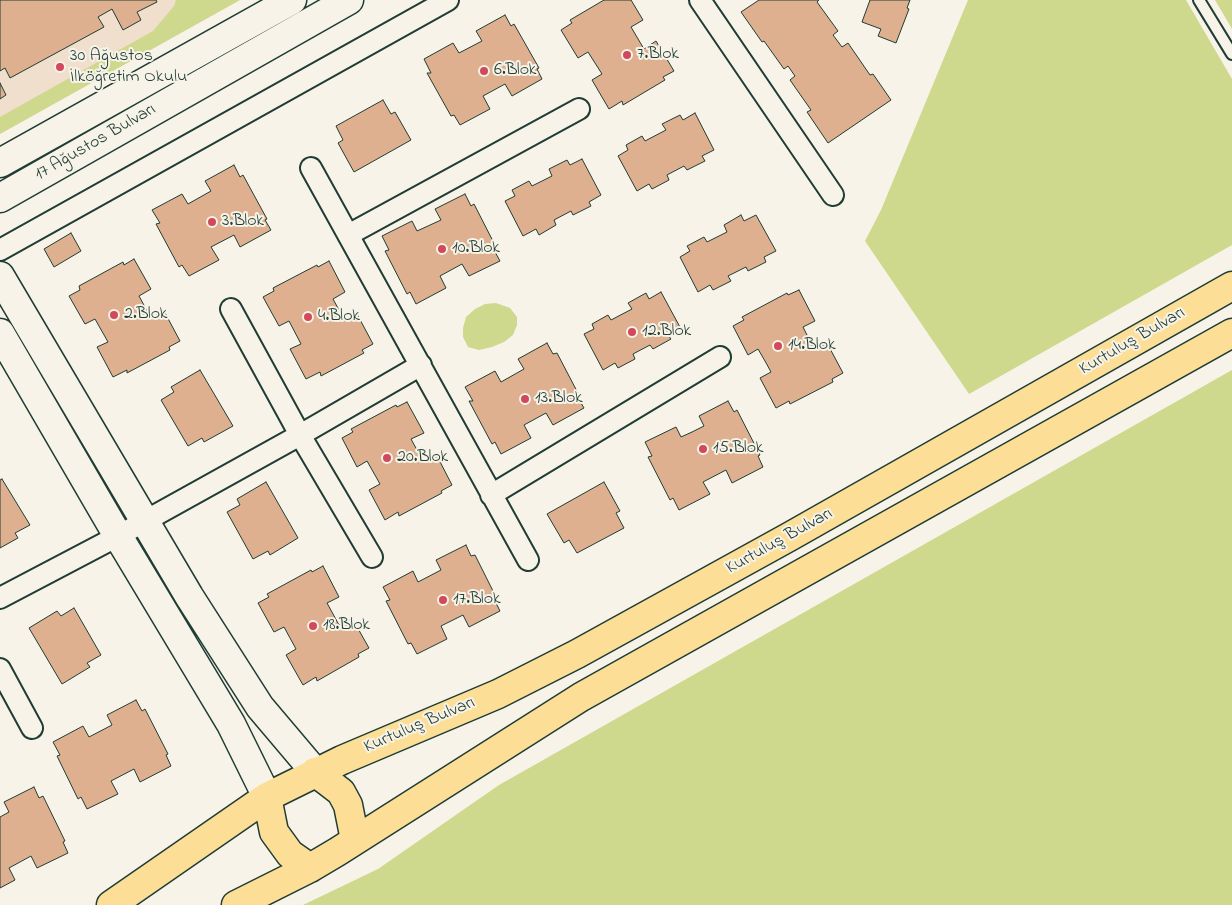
<!DOCTYPE html>
<meta charset="utf-8">
<style>
body{margin:0}
canvas{display:block;background:#f7f3e8}
</style>
<canvas width="1232" height="905"></canvas>
<script>
const c = document.querySelector('canvas').getContext('2d');
c.lineJoin = 'round';
function fill(path, color) {
  c.fillStyle = color;
  c.fill(path, 'evenodd');
}
function poly(rows) {
  const path = new Path2D();
  for (const r of rows) {
    path.moveTo(r[0], r[1]);
    for (let i = 2; i < r.length; i += 2) path.lineTo(r[i], r[i + 1]);
  }
  return path;
}
function trace(path, color, width, dash) {
  c.strokeStyle = color;
  c.lineWidth = width;
  c.lineCap = dash ? 'butt' : 'round';
  c.setLineDash(dash || []);
  c.stroke(path);
}
function write(font, color, halo, rows, align = 'center') {
  c.font = font + ' "Indie Flower",sans-serif';
  c.lineWidth = 4;
  c.setLineDash([]);
  c.textBaseline = 'middle';
  c.strokeStyle = halo;
  c.fillStyle = color;
  for (const [text, x, y, turn = 0] of rows) {
    c.save();
    c.translate(x, y);
    c.rotate((+turn || 0) * Math.PI / 180);
    c.textAlign = isNaN(turn) ? turn : align;
    if (halo) c.strokeText(text, 0, 0);
    c.fillText(text, 0, 0);
    c.restore();
  }
}
const built = poly([
 [0,0,240,0,0,134]
]);
const green = poly([
 [176,0,240,0,0,134,0,117,153,31,174,6],
 [968,0,1186,0,1232,79,1232,245,969,394,865,241,881,210],
 [1215,0,1232,0,1232,29],
 [496,303,510,308,517,317,517,325,513,335,504,342,492,347,479,350,468,347,463,337,463,328,466,317,475,309,485,304],
 [1232,370,1232,905,303,905,378,869,499,785]
]);
const building = poly([
 [0,0,156,0,157,2,137,12,141,20,123,30,112,9,98,17,104,27,10,78,5,68,0,71,0,0],
 [604,0,631,0,643,20,631,27,644,49,656,41,674,71,663,77,665,80,623,105,622,101,609,109,592,80,602,74,588,52,578,58,561,30,572,23,570,20,604,0],
 [759,0,819,0,817,2,838,31,833,35,842,47,848,43,870,75,873,74,891,100,828,143,807,112,811,110,790,80,795,76,788,66,784,69,764,41,762,42,741,12,759,0],
 [870,0,910,0,907,8,909,9,896,43,878,36,881,29,862,22,870,0],
 [505,15,511,26,514,24,539,68,537,69,542,79,512,96,505,84,483,96,490,109,460,125,454,115,451,116,427,73,431,73,424,59,453,43,459,53,482,41,476,31,505,15],
 [0,83,6,95,0,99,0,83],
 [383,100,391,114,395,112,411,140,354,172,338,143,343,140,336,126,383,100],
 [695,113,714,150,702,156,705,161,687,170,684,166,667,175,669,180,652,189,649,184,637,191,618,156,628,150,626,145,642,136,645,141,666,130,662,124,680,115,683,120,695,113],
 [582,159,601,195,589,202,591,206,573,215,571,211,554,220,556,225,539,235,536,229,523,236,505,201,515,196,512,190,529,181,532,186,552,176,549,169,567,160,570,165,582,159],
 [234,165,240,177,243,175,267,219,265,220,271,230,240,247,234,235,211,247,219,260,189,276,182,265,179,267,156,224,160,223,152,210,182,194,188,204,211,191,205,181,234,165],
 [465,194,471,206,474,204,497,249,494,250,500,261,469,276,462,264,440,276,446,288,416,304,410,292,407,294,385,251,389,250,382,236,412,221,417,231,441,220,435,209,465,194],
 [741,215,744,221,756,215,776,251,764,257,766,262,748,271,746,267,728,276,731,281,713,290,710,285,698,292,680,257,690,251,687,246,704,237,707,242,727,232,724,225,741,215],
 [71,233,81,251,54,267,44,249,71,233],
 [134,259,151,289,139,296,151,318,164,311,180,341,169,347,170,350,127,373,127,370,113,377,97,347,108,342,95,319,85,324,69,296,80,290,79,286,123,262,124,265,134,259],
 [329,261,345,292,333,299,345,321,357,314,373,344,362,350,364,353,321,376,320,372,306,379,290,349,301,344,289,321,279,326,263,297,274,291,273,288,317,265,318,267,329,261],
 [799,290,815,321,803,327,814,349,827,343,843,373,832,379,833,382,790,404,789,401,776,408,760,378,771,372,765,361,758,349,748,355,733,326,744,320,742,317,787,293,788,295,799,290],
 [661,292,681,329,668,335,671,339,653,349,650,345,633,354,635,359,618,368,615,363,603,370,584,334,594,329,592,324,608,315,611,320,632,309,628,303,646,293,649,299,661,292],
 [547,343,553,354,557,353,580,397,578,398,584,408,553,425,546,413,524,425,531,438,501,454,495,442,492,444,469,401,473,401,465,387,495,371,501,382,524,369,518,359,547,343],
 [200,370,233,426,204,442,202,438,188,446,161,400,174,392,171,387,200,370],
 [728,401,734,412,737,410,760,455,758,456,763,467,732,483,726,470,703,482,710,494,679,510,673,498,670,500,648,457,652,456,645,442,676,427,681,437,692,432,704,426,699,416,728,401],
 [407,402,424,433,411,439,423,461,436,454,452,485,441,491,442,493,399,516,398,512,385,520,369,490,380,484,367,461,357,467,342,438,353,432,351,429,396,405,397,407,407,402],
 [2,479,30,525,15,533,18,538,0,548,0,480,2,479],
 [266,482,298,538,270,555,268,551,253,559,227,512,240,505,237,499,266,482],
 [604,482,620,511,616,513,624,528,577,553,569,540,564,543,547,514,604,482],
 [466,545,471,556,475,555,497,599,495,601,500,611,469,627,463,615,441,626,447,639,417,654,411,643,408,644,386,601,390,600,383,587,413,571,418,582,441,570,436,560,466,545],
 [323,566,339,597,327,603,339,625,352,618,369,648,358,654,359,657,317,681,316,677,303,685,286,655,296,649,284,627,274,632,258,603,269,597,267,594,311,570,312,572,323,566],
 [74,608,101,655,87,663,90,667,62,684,29,628,57,611,61,616,74,608],
 [136,700,142,711,145,709,168,754,166,755,171,766,140,782,134,769,111,781,118,794,87,809,81,797,78,799,57,756,60,755,53,742,83,726,89,737,112,725,107,715,136,700],
 [34,787,39,798,43,796,65,841,63,842,68,853,37,868,31,856,9,868,15,880,0,888,0,817,9,812,4,802,34,787]
]);
const lane = poly([
 [1199,0,1232,54]
]);
const street = poly([
 [700,0,833,195],
 [311,168,528,560],
 [348,235,579,109],
 [0,250,448,0],
 [231,309,300,435,372,557],
 [491,495,720,357],
 [0,598,118,536,300,435,421,365],
 [0,669,32,728]
]);
const secondary = poly([
 [0,163,292,0],
 [0,198,349,0],
 [0,276,189,596,260,707,315,772],
 [0,333,118,536,231,724,267,797]
]);
const highway = poly([
 [315,772,341,792,348,805,355,840],
 [267,797,274,832,290,854,310,868],
 [111,905,267,797,342,760,498,694,577,654,789,537,1232,286],
 [236,905,310,868,337,852,581,697,1232,333]
]);
const markers = [
 [627,55,5,"#d1495b"],
 [60,67,5,"#d1495b"],
 [484,71,5,"#d1495b"],
 [212,222,5,"#d1495b"],
 [442,249,5,"#d1495b"],
 [114,315,5,"#d1495b"],
 [308,317,5,"#d1495b"],
 [632,332,5,"#d1495b"],
 [778,346,5,"#d1495b"],
 [525,399,5,"#d1495b"],
 [703,449,5,"#d1495b"],
 [387,458,5,"#d1495b"],
 [443,600,5,"#d1495b"],
 [313,626,5,"#d1495b"]
];
const poiNames = [
 ["7.Blok",637,55],
 ["30 Ağustos",70,57],
 ["İlköğretim Okulu",70,78],
 ["6.Blok",494,71],
 ["3.Blok",222,222],
 ["10.Blok",452,249],
 ["2.Blok",124,315],
 ["4.Blok",318,317],
 ["12.Blok",642,332],
 ["14.Blok",788,346],
 ["13.Blok",535,399],
 ["15.Blok",713,449],
 ["20.Blok",397,458],
 ["17.Blok",453,600],
 ["18.Blok",323,626]
];
const streetNames = [
 ["17 Ağustos Bulvarı",96,143,-30],
 ["Kurtuluş Bulvarı",1133,342,-30],
 ["Kurtuluş Bulvarı",780,542,-29],
 ["Kurtuluş Bulvarı",420,726,-23]
];
fill(built, '#f0dfcd');
fill(green, '#ced98d');
fill(building, '#deb08f');
trace(building, '#1f3d34', 1);
trace(lane, '#1f3d34', 14);
trace(street, '#1f3d34', 24);
trace(secondary, '#1f3d34', 31);
trace(highway, '#1f3d34', 31);
trace(lane, '#f7f3e8', 10);
trace(street, '#f7f3e8', 20);
trace(secondary, '#f7f3e8', 28);
trace(highway, '#fcde96', 28);
for (const [x, y, r, color] of markers) {
  const dot = new Path2D();
  dot.arc(x, y, r, 0, 2 * Math.PI);
  c.fillStyle = color;
  c.fill(dot);
  trace(dot, '#f7f3e8', 2);
}
write('18px', '#1f3d34', '#f7f3e8', poiNames, 'left');
write('18px', '#1f3d34', '#f7f3e8', streetNames);
</script>
